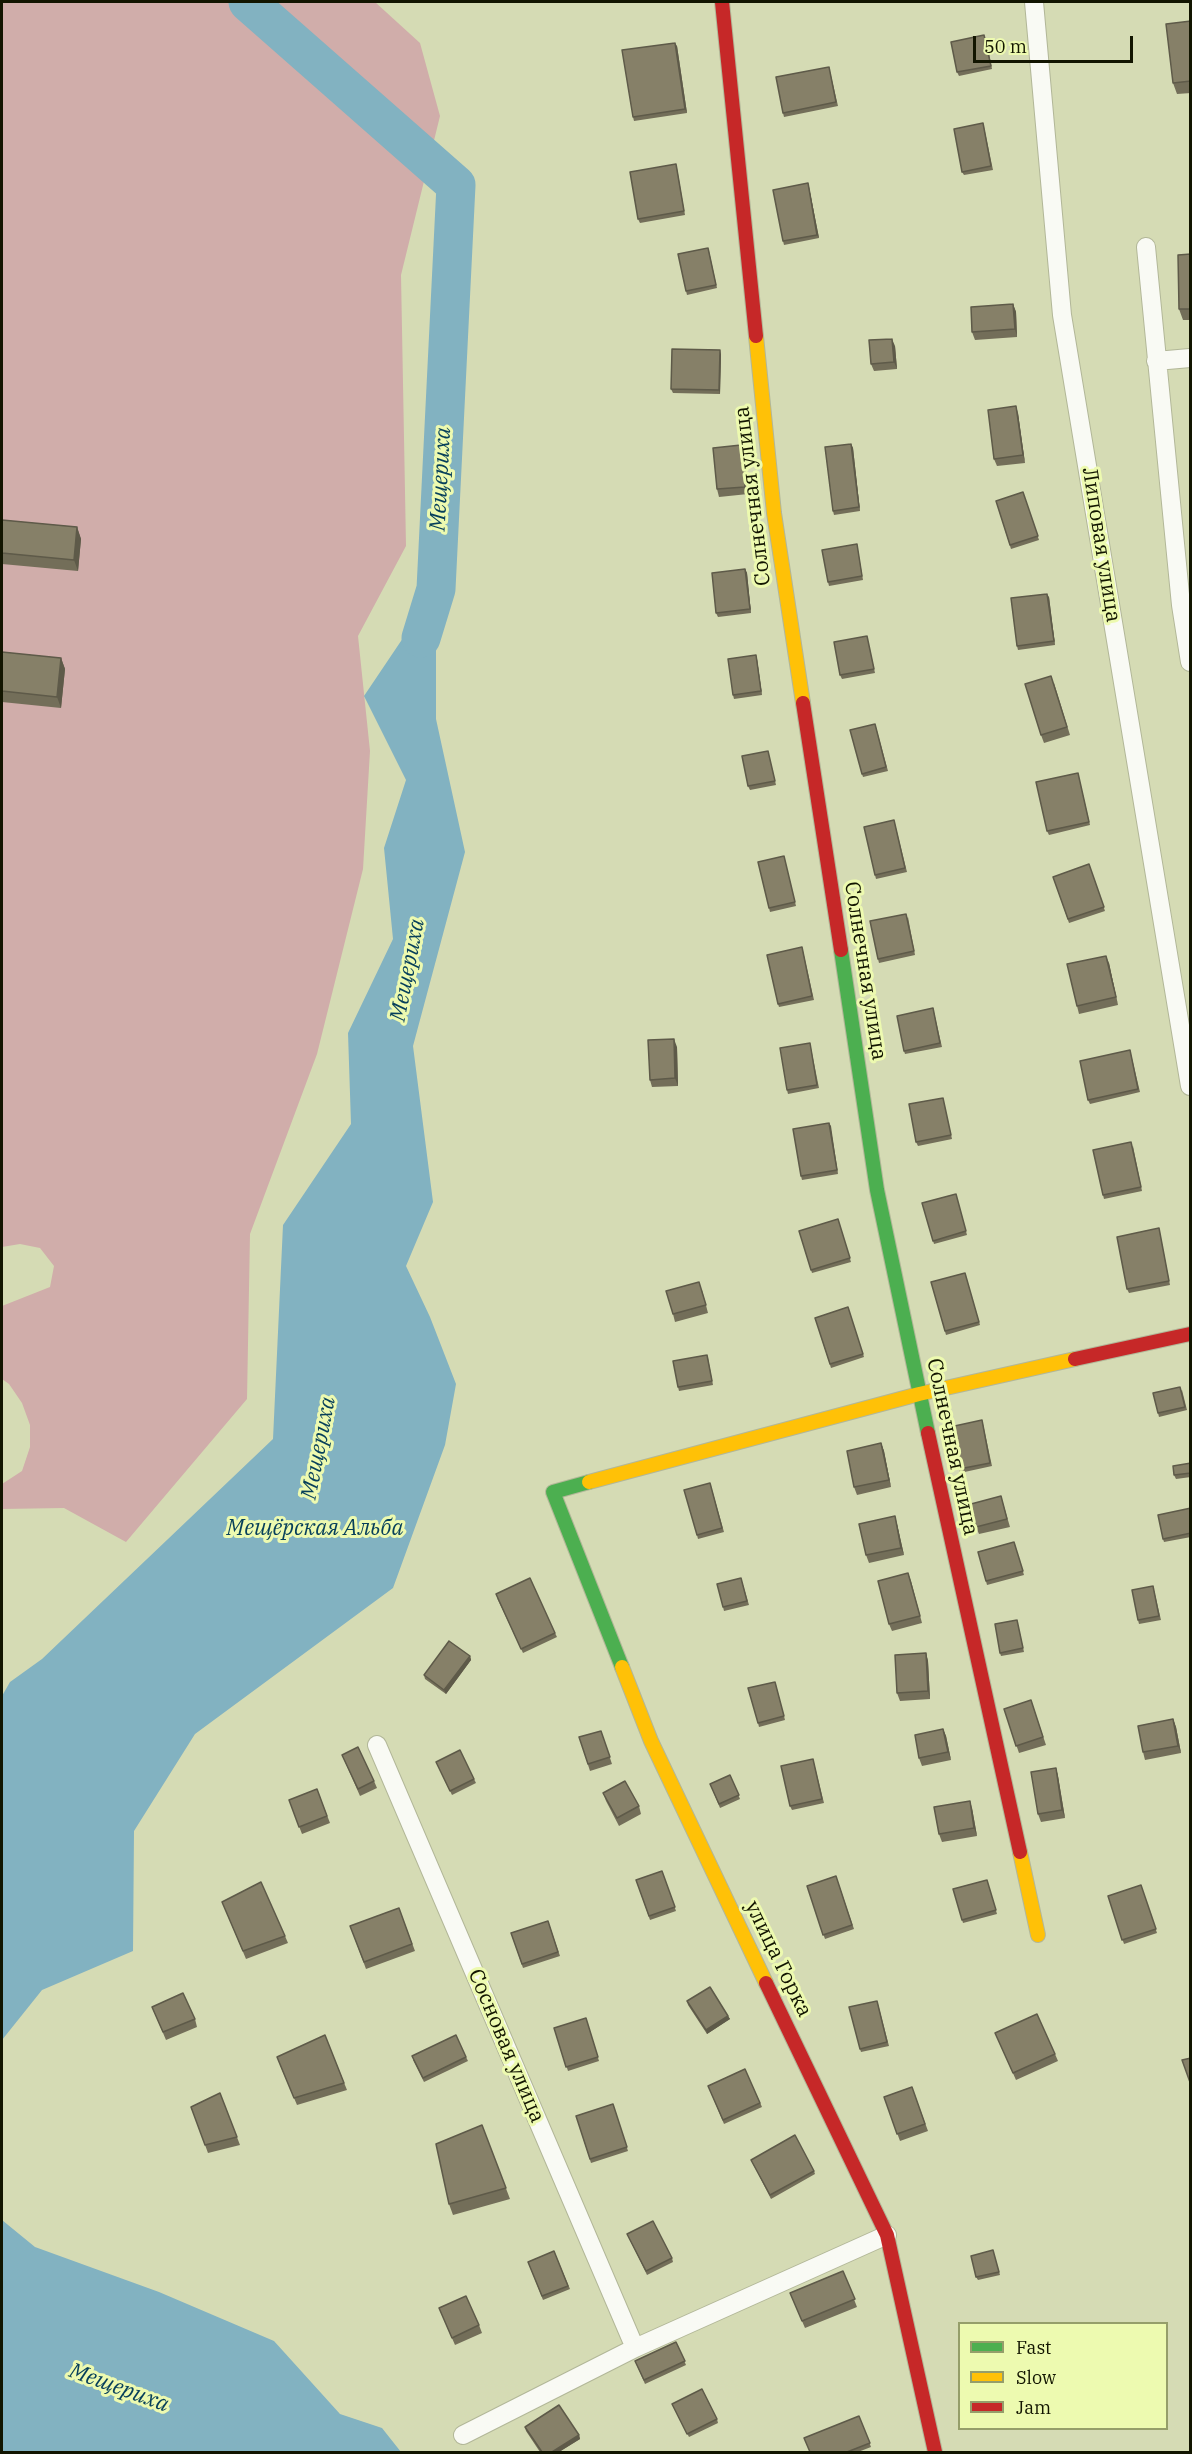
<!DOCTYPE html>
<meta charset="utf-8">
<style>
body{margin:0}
#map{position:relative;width:1192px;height:2454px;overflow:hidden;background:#d5dbb4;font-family:"IBM Plex Serif",serif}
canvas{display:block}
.frame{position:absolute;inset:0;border:3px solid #121500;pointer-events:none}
.legend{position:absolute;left:958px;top:2322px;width:210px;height:108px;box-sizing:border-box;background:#edfab0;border:2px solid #959e6a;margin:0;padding:8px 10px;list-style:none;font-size:18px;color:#121500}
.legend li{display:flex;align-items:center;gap:12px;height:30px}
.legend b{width:30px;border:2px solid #959e6a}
.scale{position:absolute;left:973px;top:36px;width:160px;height:27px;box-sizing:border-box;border:3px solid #121500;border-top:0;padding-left:8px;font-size:18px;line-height:21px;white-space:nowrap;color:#121500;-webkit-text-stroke:4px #edfab0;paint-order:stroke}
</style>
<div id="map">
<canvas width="1192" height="2454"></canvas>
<div class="frame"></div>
<ul class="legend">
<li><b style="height:8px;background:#4caf50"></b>Fast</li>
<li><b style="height:8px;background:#ffc107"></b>Slow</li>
<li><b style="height:8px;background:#c62828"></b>Jam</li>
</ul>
<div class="scale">50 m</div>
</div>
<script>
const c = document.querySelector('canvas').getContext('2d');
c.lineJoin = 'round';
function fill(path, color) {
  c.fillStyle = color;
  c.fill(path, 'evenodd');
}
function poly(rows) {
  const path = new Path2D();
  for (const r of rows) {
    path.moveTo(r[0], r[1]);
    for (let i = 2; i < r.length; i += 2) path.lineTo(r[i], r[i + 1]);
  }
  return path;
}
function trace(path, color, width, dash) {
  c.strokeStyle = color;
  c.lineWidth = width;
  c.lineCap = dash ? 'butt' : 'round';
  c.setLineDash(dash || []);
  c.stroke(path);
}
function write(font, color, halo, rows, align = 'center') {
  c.font = font + ' "IBM Plex Serif",serif';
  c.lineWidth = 6;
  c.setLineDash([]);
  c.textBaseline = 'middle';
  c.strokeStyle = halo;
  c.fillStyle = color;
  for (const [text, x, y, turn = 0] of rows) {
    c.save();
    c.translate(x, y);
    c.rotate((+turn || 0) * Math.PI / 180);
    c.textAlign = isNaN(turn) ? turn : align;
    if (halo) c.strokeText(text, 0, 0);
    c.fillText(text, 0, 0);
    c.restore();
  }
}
const forest = poly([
 [2,2,375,2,420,43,440,116,401,275,406,546,358,636,370,751,363,869,317,1054,250,1234,247,1399,126,1542,64,1508,2,1509,2,1484,22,1471,30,1447,30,1425,22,1403,9,1384,2,1379,2,1306,50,1287,54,1266,40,1248,20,1244,2,1247]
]);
const water = poly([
 [436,589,436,719,465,852,413,1046,433,1202,406,1266,430,1317,456,1384,445,1445,393,1588,195,1734,134,1831,133,1951,42,1990,2,2040,2,1696,10,1682,42,1659,273,1439,283,1225,351,1124,348,1033,393,939,384,848,406,780,364,696],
 [2,2220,35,2247,159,2292,274,2341,340,2414,382,2428,401,2452,2,2452]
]);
const river = poly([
 [248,2,456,185,436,589,421,638]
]);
const street = poly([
 [1034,2,1062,315,1190,1086],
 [1146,247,1181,605,1190,662],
 [1156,361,1190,358],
 [377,1745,635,2348],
 [463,2435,635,2348,887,2235]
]);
const fast = poly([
 [841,950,877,1190,928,1433],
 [589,1482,553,1492,622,1667]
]);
const slow = poly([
 [756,336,774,513,803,703],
 [589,1482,919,1394,1075,1359],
 [622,1667,651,1741,766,1983],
 [1020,1852,1038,1935]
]);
const jam = poly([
 [722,2,756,336],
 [803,703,841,950],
 [1075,1359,1190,1334],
 [928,1433,1020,1852],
 [766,1983,887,2235,935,2452]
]);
const wall = poly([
 [1191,21,1191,93,1177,94,1173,83],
 [986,38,992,69,959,76,957,72],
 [677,46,687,113,634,121,633,117],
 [829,67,838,106,784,117,783,113],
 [984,127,993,170,964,175,962,172],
 [677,168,685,215,640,223,638,219],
 [809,187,819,238,784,245,783,241],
 [709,251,717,288,687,295,686,291],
 [1191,254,1191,320,1183,320,1179,309],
 [1013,304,1016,312,1017,337,975,340,972,332],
 [895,346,897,369,874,371,871,364],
 [721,354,720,394,673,393,671,389],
 [1018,413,1025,463,997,466,994,459],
 [851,444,853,448,860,511,834,515,833,511],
 [744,452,748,494,719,497,717,489],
 [1023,492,1039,540,1011,549,996,501],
 [2,520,77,527,81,539,78,571,2,564],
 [857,544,863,580,829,586,828,582],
 [745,569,747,573,751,613,718,617,716,613],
 [1049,597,1055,645,1018,650,1017,646],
 [867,636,875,673,842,679,840,675],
 [2,652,61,658,65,669,61,708,2,702],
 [757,659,762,695,734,699,733,695],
 [1054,683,1070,735,1044,743,1041,735],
 [876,727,888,771,863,777,862,774],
 [768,751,776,785,750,790,748,786],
 [1078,773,1090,825,1049,835,1047,831],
 [894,820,907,872,876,879,875,875],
 [784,856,796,906,770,912,769,908],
 [1089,864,1105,911,1069,923,1053,877],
 [908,917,915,955,879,963,878,959],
 [803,951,814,1000,779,1007,778,1004],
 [1109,963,1118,1005,1079,1014,1077,1006],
 [933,1008,942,1047,905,1054,904,1051],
 [810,1043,819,1088,788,1094,787,1090],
 [677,1047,678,1086,652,1087,650,1080],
 [1130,1050,1140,1092,1090,1104,1088,1100],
 [943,1098,952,1139,918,1146,916,1142],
 [829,1123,838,1174,802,1180,801,1176],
 [1133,1146,1142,1191,1104,1199,1103,1195],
 [956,1194,967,1235,934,1244,922,1203],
 [838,1219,851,1262,812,1273,799,1231],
 [1159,1228,1170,1285,1129,1293,1127,1289],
 [965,1273,980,1325,946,1335,931,1282],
 [702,1290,708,1313,675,1322,673,1314],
 [848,1307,864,1357,831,1368,815,1318],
 [708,1358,713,1385,679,1391,678,1387],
 [1182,1390,1187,1410,1159,1417,1158,1413],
 [983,1424,992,1466,960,1473,959,1469],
 [881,1443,884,1451,891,1487,857,1495,854,1487],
 [1191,1463,1191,1477,1176,1479,1174,1475],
 [711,1486,724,1532,698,1539,697,1535],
 [1001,1496,1010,1527,979,1534,976,1527],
 [1191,1508,1191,1537,1164,1542,1163,1539],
 [897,1524,904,1555,869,1563,866,1555],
 [1014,1542,1024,1575,987,1585,978,1552],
 [908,1573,922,1623,892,1631,889,1624],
 [741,1578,749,1605,724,1611,723,1607],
 [1153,1586,1161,1620,1139,1624,1138,1620],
 [497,1598,555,1633,557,1637,523,1653],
 [1017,1620,1024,1652,1001,1656,1000,1653],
 [926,1653,928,1661,930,1699,900,1701,897,1693],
 [470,1656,471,1660,446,1694,425,1679,424,1675],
 [776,1685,785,1720,759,1727,758,1723],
 [1031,1700,1046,1745,1019,1753,1004,1709],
 [1173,1719,1176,1727,1181,1753,1145,1760,1143,1752],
 [943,1729,946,1736,951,1760,922,1766,919,1758],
 [601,1731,612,1764,590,1771,579,1737],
 [342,1755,374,1781,377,1788,360,1796],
 [813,1759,824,1803,792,1810,790,1806],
 [438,1766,474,1779,476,1783,452,1795],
 [1056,1768,1058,1776,1065,1818,1041,1822,1038,1814],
 [730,1775,740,1799,720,1808,710,1784],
 [317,1789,330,1823,302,1834,289,1800],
 [603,1793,639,1806,641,1814,619,1826,606,1801],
 [972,1808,977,1836,942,1842,939,1834],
 [662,1871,676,1911,650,1920,636,1880],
 [836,1876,854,1929,825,1939,807,1886],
 [987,1880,997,1914,963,1923,953,1889],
 [1141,1885,1157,1933,1124,1944,1108,1896],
 [399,1908,415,1951,366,1969,350,1926],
 [225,1909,285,1936,288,1943,246,1959],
 [548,1921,560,1956,523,1968,511,1933],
 [687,2001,728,2016,730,2019,707,2034,688,2005],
 [878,2004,889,2046,861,2052,860,2049],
 [152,2007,195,2019,197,2027,166,2040],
 [586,2018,599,2061,568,2071,554,2028],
 [995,2033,1055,2054,1058,2061,1016,2080],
 [325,2035,347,2090,297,2105,280,2065],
 [466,2057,468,2061,424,2082,413,2060],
 [745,2069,762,2107,724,2124,708,2086],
 [912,2087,928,2131,900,2141,884,2097],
 [220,2093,240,2145,208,2153,191,2107],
 [613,2104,628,2151,591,2163,576,2116],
 [482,2125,510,2199,453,2215,449,2204],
 [751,2160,814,2171,815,2174,771,2199],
 [627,2234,672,2258,673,2262,647,2275],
 [993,2250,1000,2275,978,2280,976,2277],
 [554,2251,570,2289,543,2300,528,2262],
 [843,2271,857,2307,805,2328,790,2293],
 [439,2308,479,2325,482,2333,455,2345],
 [676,2342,686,2365,645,2384,635,2361],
 [672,2404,717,2419,718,2423,689,2437],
 [859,2416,871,2447,858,2452,810,2452],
 [525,2427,579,2435,580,2439,559,2452,540,2452,526,2431]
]);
const shadedWall = poly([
 [675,43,677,46,687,113,685,109],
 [808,183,809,187,819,238,817,235],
 [1013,304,1016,312,1017,337,1015,329],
 [892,339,895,346,897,369,894,362],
 [720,350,721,354,720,394,719,390],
 [1016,406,1018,413,1025,463,1023,455],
 [851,444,853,448,860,511,859,507],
 [741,445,744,452,748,494,745,487],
 [77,527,81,539,78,571,74,560],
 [745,569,747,573,751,613,750,609],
 [1047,594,1049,597,1055,645,1054,641],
 [756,655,757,659,762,695,761,691],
 [61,658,65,669,61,708,57,697],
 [1106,956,1109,963,1118,1005,1116,997],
 [674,1039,677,1047,678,1086,675,1078],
 [829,1123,831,1126,838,1174,837,1170],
 [881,1443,884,1451,891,1487,889,1480],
 [895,1516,897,1524,904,1555,901,1548],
 [908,1573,911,1581,922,1623,920,1616],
 [926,1653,928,1661,930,1699,928,1691],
 [470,1656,471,1660,446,1694,444,1690],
 [1173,1719,1176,1727,1181,1753,1178,1746],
 [943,1729,946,1736,951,1760,948,1752],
 [1056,1768,1058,1776,1065,1818,1062,1810],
 [970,1801,972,1808,977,1836,974,1828],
 [728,2016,730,2019,707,2034,706,2030],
 [579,2435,580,2439,559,2452,552,2452]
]);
const building = poly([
 [1191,21,1191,81,1173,83,1166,24,1191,21],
 [984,35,991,66,957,72,951,42,984,35],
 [675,43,685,109,633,117,622,50,675,43],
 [829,67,836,102,783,113,776,77,829,67],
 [983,123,991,166,962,172,954,129,983,123],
 [676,164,684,211,638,219,630,172,676,164],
 [808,183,817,235,783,241,773,190,808,183],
 [708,248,716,285,686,291,678,254,708,248],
 [1191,254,1191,309,1179,309,1178,255,1191,254],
 [1013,304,1015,329,972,332,971,307,1013,304],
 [892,339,894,362,871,364,869,340,892,339],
 [672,349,720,350,719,390,671,389,672,349],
 [1016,406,1023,455,994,459,988,410,1016,406],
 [851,444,859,507,833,511,825,447,851,444],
 [741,445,745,487,717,489,713,448,741,445],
 [1023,492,1038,536,1010,545,996,501,1023,492],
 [2,520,77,527,74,560,2,553,2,520],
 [857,544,862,576,828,582,822,550,857,544],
 [745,569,750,609,716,613,712,573,745,569],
 [1047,594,1054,641,1017,646,1011,598,1047,594],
 [867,636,874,669,840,675,834,642,867,636],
 [2,652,61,658,57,697,2,691,2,652],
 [756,655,761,691,733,695,728,659,756,655],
 [1051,676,1067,727,1041,735,1025,684,1051,676],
 [875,724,886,767,862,774,850,730,875,724],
 [768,751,775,781,748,786,742,756,768,751],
 [1078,773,1089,822,1047,831,1036,782,1078,773],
 [894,820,905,868,875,875,864,827,894,820],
 [784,856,795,902,769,908,758,862,784,856],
 [1089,864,1104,907,1068,919,1053,877,1089,864],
 [906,914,914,951,878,959,870,921,906,914],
 [802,947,812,996,778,1004,767,955,802,947],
 [1106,956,1116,997,1077,1006,1067,964,1106,956],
 [933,1008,940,1043,904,1051,897,1016,933,1008],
 [674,1039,675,1078,650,1080,648,1040,674,1039],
 [810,1043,817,1085,787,1090,780,1048,810,1043],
 [1130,1050,1138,1089,1088,1100,1080,1061,1130,1050],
 [943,1098,951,1135,916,1142,909,1104,943,1098],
 [829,1123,837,1170,801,1176,793,1129,829,1123],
 [1131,1142,1141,1187,1103,1195,1093,1150,1131,1142],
 [956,1194,966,1231,933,1241,922,1203,956,1194],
 [838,1219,850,1258,811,1270,799,1231,838,1219],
 [1159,1228,1169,1281,1127,1289,1117,1237,1159,1228],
 [965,1273,979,1322,945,1331,931,1282,965,1273],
 [699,1282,706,1305,673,1314,666,1291,699,1282],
 [848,1307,863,1354,830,1364,815,1318,848,1307],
 [707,1355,712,1381,678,1387,673,1361,707,1355],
 [1180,1387,1185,1407,1158,1413,1153,1393,1180,1387],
 [982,1420,990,1463,959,1469,950,1427,982,1420],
 [881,1443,889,1480,854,1487,847,1451,881,1443],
 [1191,1463,1191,1473,1174,1475,1173,1466,1191,1463],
 [710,1483,722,1528,697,1535,684,1490,710,1483],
 [1001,1496,1007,1519,976,1527,971,1504,1001,1496],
 [1191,1508,1191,1533,1163,1539,1158,1515,1191,1508],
 [895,1516,901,1548,866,1555,859,1524,895,1516],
 [1014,1542,1023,1571,986,1581,978,1552,1014,1542],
 [908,1573,920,1616,889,1624,878,1581,908,1573],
 [530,1578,555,1633,521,1649,496,1594,530,1578],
 [741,1578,747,1601,723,1607,717,1584,741,1578],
 [1153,1586,1159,1616,1138,1620,1132,1590,1153,1586],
 [1017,1620,1023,1648,1000,1653,995,1624,1017,1620],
 [449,1641,470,1656,444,1690,424,1675,449,1641],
 [926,1653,928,1691,897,1693,895,1655,926,1653],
 [775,1682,784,1716,758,1723,748,1688,775,1682],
 [1031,1700,1043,1737,1016,1746,1004,1709,1031,1700],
 [1173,1719,1178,1746,1143,1752,1138,1726,1173,1719],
 [943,1729,948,1752,919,1758,915,1735,943,1729],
 [601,1731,610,1757,588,1764,579,1737,601,1731],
 [358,1747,374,1781,358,1789,342,1755,358,1747],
 [460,1750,474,1779,450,1791,436,1762,460,1750],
 [813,1759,822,1799,790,1806,781,1766,813,1759],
 [1056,1768,1062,1810,1038,1814,1031,1772,1056,1768],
 [730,1775,739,1795,719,1804,710,1784,730,1775],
 [625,1781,639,1806,617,1818,603,1793,625,1781],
 [317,1789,327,1816,299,1827,289,1800,317,1789],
 [970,1801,974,1828,939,1834,934,1807,970,1801],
 [662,1871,675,1907,649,1916,636,1880,662,1871],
 [836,1876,852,1925,823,1935,807,1886,836,1876],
 [987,1880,996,1910,962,1920,953,1889,987,1880],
 [261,1882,285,1936,243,1951,222,1902,261,1882],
 [1141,1885,1156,1929,1122,1940,1108,1896,1141,1885],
 [399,1908,412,1944,364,1962,350,1926,399,1908],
 [548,1921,558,1952,522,1964,511,1933,548,1921],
 [710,1987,728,2016,706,2030,687,2001,710,1987],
 [183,1993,195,2019,163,2032,152,2007,183,1993],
 [877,2001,887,2042,860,2049,849,2007,877,2001],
 [1037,2014,1055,2054,1013,2073,995,2033,1037,2014],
 [586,2018,598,2057,566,2067,554,2028,586,2018],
 [325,2035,344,2083,294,2098,277,2057,325,2035],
 [456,2035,466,2057,423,2078,412,2056,456,2035],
 [1191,2058,1191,2085,1182,2060,1191,2058],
 [745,2069,760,2103,723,2120,708,2086,745,2069],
 [912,2087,925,2124,897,2134,884,2097,912,2087],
 [220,2093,237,2137,205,2145,191,2107,220,2093],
 [613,2104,627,2147,590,2159,576,2116,613,2104],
 [482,2125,506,2188,449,2204,436,2144,482,2125],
 [795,2135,814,2171,770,2195,751,2160,795,2135],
 [653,2221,672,2258,646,2271,627,2234,653,2221],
 [993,2250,999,2272,976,2277,971,2256,993,2250],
 [554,2251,568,2286,542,2296,528,2262,554,2251],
 [843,2271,855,2299,802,2321,790,2293,843,2271],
 [466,2296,479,2325,452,2338,439,2308,466,2296],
 [676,2342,685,2361,644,2380,635,2361,676,2342],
 [702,2389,717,2419,687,2434,672,2404,702,2389],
 [559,2405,579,2435,552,2452,542,2452,525,2427,559,2405],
 [859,2416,870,2443,847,2452,810,2452,804,2438,859,2416]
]);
const streetNames = [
 ["Солнечная улица",753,496,-97],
 ["Липовая улица",1101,545,81],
 ["Солнечная улица",865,971,81],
 ["Солнечная улица",952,1447,78],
 ["улица Горка",778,1959,64],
 ["Сосновая улица",506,2046,67]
];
const waterNames = [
 ["Мещериха",441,479,-87],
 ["Мещериха",408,970,-79],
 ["Мещериха",319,1448,-79],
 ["Мещёрская Альба",315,1529],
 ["Мещериха",119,2388,20]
];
fill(forest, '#d0adaa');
fill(water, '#82b2c1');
trace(river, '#82b2c1', 39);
trace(street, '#b2b798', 20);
trace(fast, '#b2b798', 16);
trace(slow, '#b2b798', 16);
trace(jam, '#b2b798', 16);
trace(street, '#f9faf4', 18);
trace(fast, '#4caf50', 14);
trace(slow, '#ffc107', 14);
trace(jam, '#c62828', 14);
fill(wall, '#736e59');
fill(shadedWall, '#5e5a49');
fill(building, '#868068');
trace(building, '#5e5a49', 1.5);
write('21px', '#121500', '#edfab0', streetNames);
write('italic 22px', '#063f5a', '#edfab0', waterNames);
</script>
